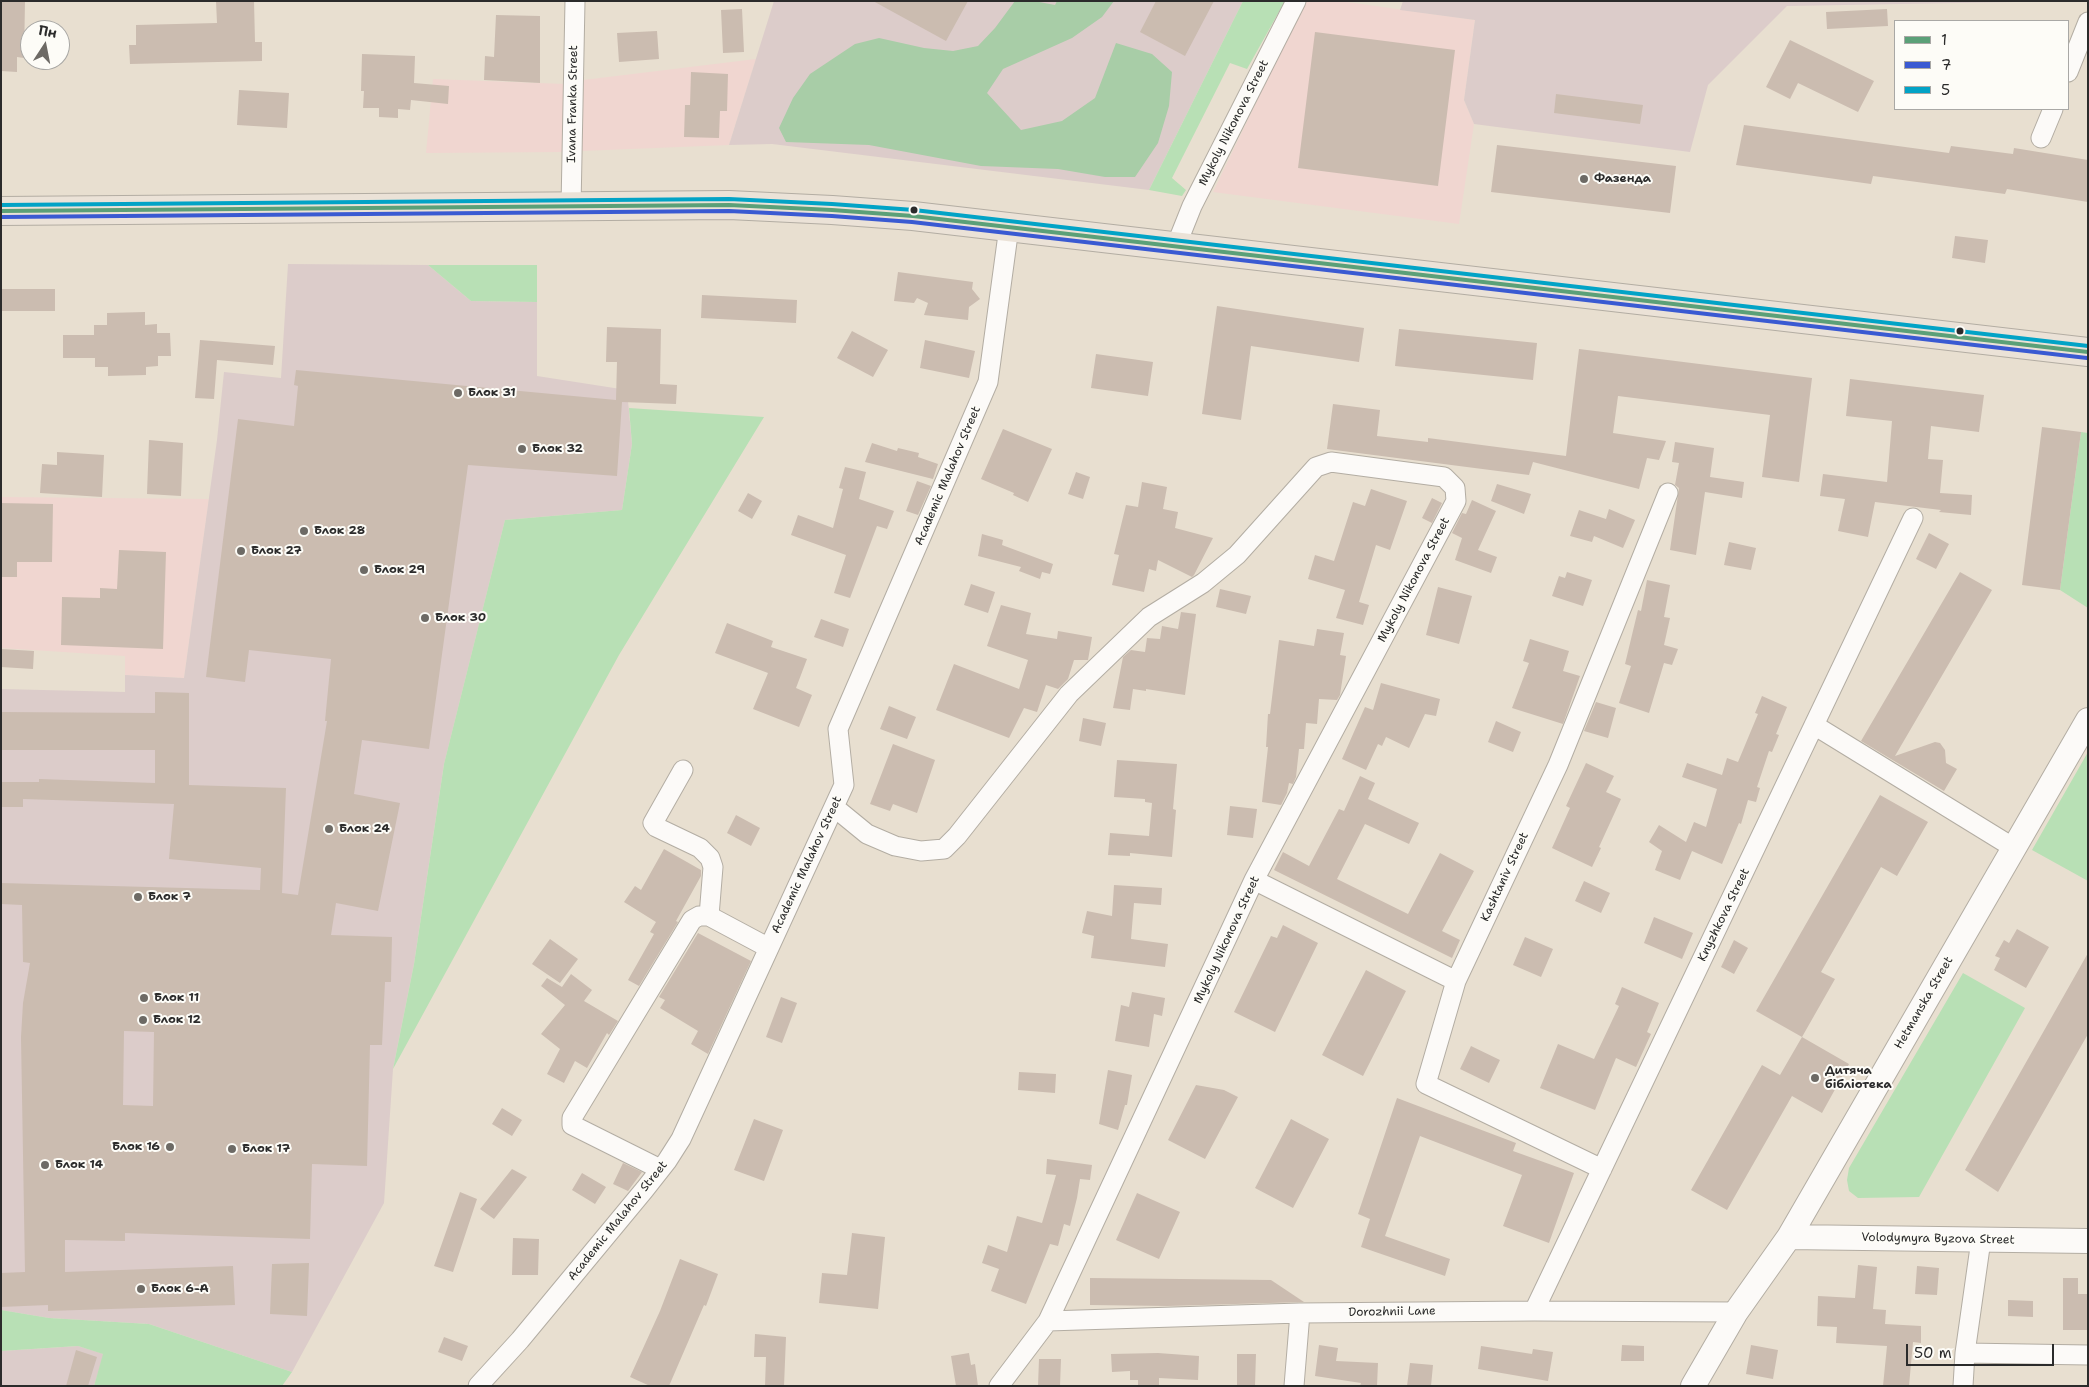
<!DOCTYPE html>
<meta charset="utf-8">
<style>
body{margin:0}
#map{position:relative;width:2089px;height:1387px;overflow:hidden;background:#e8dfd0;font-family:"Shantell Sans",sans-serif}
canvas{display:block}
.frame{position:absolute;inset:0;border:2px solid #2b2b2b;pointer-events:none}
.legend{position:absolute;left:1894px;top:20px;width:175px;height:90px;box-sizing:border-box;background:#fdfcf7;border:1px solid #a9a8a5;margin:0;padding:6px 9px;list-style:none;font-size:15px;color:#2b2b2b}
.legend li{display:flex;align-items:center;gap:10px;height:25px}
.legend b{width:25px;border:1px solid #a9a8a5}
.north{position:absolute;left:20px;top:20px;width:50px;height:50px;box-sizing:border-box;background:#fdfcf7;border:1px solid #a9a8a5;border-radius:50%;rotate:11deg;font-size:14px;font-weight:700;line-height:20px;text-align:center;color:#2b2b2b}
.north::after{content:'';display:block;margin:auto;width:18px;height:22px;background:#6d6a65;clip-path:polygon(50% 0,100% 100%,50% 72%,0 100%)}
.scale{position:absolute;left:1906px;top:1344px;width:148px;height:22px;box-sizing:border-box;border:2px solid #2b2b2b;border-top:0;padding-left:6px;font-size:15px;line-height:18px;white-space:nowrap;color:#2b2b2b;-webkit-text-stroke:4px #fdfcf7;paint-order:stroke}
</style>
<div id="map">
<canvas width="2089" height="1387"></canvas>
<div class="frame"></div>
<ul class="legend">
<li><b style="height:6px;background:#5ba078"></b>1</li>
<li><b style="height:6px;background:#3a5ad2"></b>7</li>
<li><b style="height:6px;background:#02a3c6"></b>5</li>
</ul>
<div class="north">Пн</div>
<div class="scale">50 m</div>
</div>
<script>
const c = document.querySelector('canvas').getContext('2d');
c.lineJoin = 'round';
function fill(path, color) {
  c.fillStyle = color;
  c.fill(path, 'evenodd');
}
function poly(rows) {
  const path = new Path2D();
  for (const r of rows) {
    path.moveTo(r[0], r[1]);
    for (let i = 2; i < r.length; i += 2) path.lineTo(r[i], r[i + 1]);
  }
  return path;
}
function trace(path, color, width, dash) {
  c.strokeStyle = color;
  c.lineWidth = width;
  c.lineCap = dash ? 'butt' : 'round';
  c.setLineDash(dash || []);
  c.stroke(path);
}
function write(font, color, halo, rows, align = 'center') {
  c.font = font + ' "Shantell Sans",sans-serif';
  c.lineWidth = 4;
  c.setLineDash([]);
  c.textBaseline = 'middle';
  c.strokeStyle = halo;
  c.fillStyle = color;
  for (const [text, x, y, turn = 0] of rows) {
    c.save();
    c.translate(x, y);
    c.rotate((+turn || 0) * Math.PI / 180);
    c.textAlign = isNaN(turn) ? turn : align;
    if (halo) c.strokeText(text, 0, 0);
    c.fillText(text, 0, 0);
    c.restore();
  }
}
const built = poly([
 [1305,1,1340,1,1475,20,1464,100,1474,124,1459,224,1213,192],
 [756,59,729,145,581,151,583,80],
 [433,79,565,84,563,152,426,153],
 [1,497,209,499,184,678,125,675,125,656,1,648]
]);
const industrial = poly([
 [774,1,1243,1,1149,190,772,144,729,145],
 [1403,1,2072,1,1787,6,1708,85,1690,152,1474,124,1464,100,1475,20,1400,10],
 [288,264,428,265,471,301,537,302,537,376,627,390,632,444,622,510,505,520,444,764,414,964,393,1069,384,1203,292,1372,149,1324,49,1318,1,1310,1,689,125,692,125,675,184,678,217,440,224,372,281,378],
 [78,1346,104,1354,94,1386,1,1386,1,1351]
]);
const green = poly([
 [1243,1,1285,1,1247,69,1230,63,1172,178,1186,190,1182,196,1149,190],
 [428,265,537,265,537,302,471,301],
 [629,408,764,417,619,655,393,1069,414,964,444,764,505,520,622,510,632,444],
 [2081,432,2088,433,2088,608,2060,590],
 [2088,752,2088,881,2032,850],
 [1963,973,2025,1008,1919,1197,1858,1198,1849,1191,1847,1180,1849,1168],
 [1,1310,49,1318,149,1324,292,1372,282,1386,94,1386,103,1354,78,1346,1,1351]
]);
const forest = poly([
 [1015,1,1034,1,1055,5,1057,1,1114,1,1102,17,1072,38,1003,69,987,93,1021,130,1062,121,1095,98,1116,43,1152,54,1172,72,1169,106,1158,143,1135,177,1105,177,1058,169,981,166,869,145,786,142,779,128,793,98,810,74,855,44,879,38,924,48,953,51,978,46,995,28]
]);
const building = poly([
 [1,1,25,1,24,58,17,57,17,72,1,71],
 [216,1,254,1,255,42,262,42,262,61,130,64,129,45,136,45,136,25,217,23],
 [873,1,968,1,946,41],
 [1156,1,1214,1,1185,56,1140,32],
 [742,9,744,52,723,53,721,10],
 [1887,9,1888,26,1827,29,1826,12],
 [496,15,540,16,540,83,484,80,485,56,494,57],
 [657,31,659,59,619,62,617,33],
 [1315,32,1455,50,1438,186,1298,168],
 [1790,40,1874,81,1858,112,1798,83,1790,99,1766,87],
 [362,54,415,56,414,83,449,86,448,104,411,100,410,110,398,109,398,118,379,117,379,108,363,108,364,91,361,91],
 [691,72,728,74,727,111,720,111,719,138,684,137,685,105,690,105],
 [239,90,289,93,287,128,237,125],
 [1556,94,1643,105,1640,124,1554,113],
 [1744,125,1949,153,1951,146,2013,154,2014,148,2088,160,2088,202,2007,189,2005,194,1873,176,1871,184,1736,165],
 [1497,145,1676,166,1670,213,1491,192],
 [1955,236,1988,240,1985,263,1952,258],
 [898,272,973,282,972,289,980,299,969,307,968,320,924,315,928,303,917,298,914,303,894,301],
 [1,289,55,289,55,311,1,311],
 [702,295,797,300,796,323,701,318],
 [1217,306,1364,328,1359,362,1251,346,1241,420,1202,414],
 [145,312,145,325,157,324,157,333,170,333,171,356,158,356,158,366,146,367,146,375,108,376,108,367,95,367,95,358,63,358,63,335,94,335,94,325,107,325,107,313],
 [607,327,661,329,660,384,677,385,676,404,622,402,617,476,468,465,429,749,362,740,354,794,400,803,378,911,336,903,331,935,392,937,391,982,385,982,382,1045,370,1045,367,1166,312,1164,310,1239,125,1233,125,1241,65,1240,65,1272,233,1266,235,1305,48,1311,48,1305,1,1307,1,1273,25,1272,21,1037,23,1003,30,963,23,962,22,905,1,904,1,883,260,890,261,868,169,859,174,804,23,799,23,807,1,807,1,782,39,782,39,779,155,783,155,750,1,750,1,712,155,713,155,692,189,693,189,785,286,788,282,893,298,895,327,721,325,721,331,659,249,650,245,682,206,677,238,419,294,426,298,386,294,385,296,370,616,400,617,362,606,362],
 [124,1031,154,1032,153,1106,123,1105],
 [1399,329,1537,343,1533,380,1395,366],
 [852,331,888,350,873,377,837,358],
 [200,340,275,346,273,365,217,360,214,399,195,398],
 [925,340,975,351,969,378,920,368],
 [1579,349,1812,378,1799,482,1762,477,1770,415,1618,396,1613,433,1666,441,1659,460,1647,458,1639,489,1533,462,1529,475,1327,449,1333,404,1380,410,1377,436,1428,442,1428,438,1566,456],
 [1096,354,1153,362,1148,396,1091,388],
 [1850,379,1984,395,1979,432,1931,426,1928,459,1943,460,1940,493,1972,495,1971,515,1939,512,1941,510,1875,502,1868,537,1838,531,1845,499,1820,496,1823,474,1887,482,1892,421,1846,416],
 [2042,427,2081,432,2060,590,2022,585],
 [1003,429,1052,449,1028,502,1013,495,1014,493,981,479],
 [149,440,183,443,181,496,147,494],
 [1675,442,1714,448,1710,477,1744,482,1742,498,1705,492,1696,555,1670,550,1679,488,1675,485,1679,463,1672,462],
 [872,443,897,451,898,448,919,453,918,457,938,464,933,479,865,462],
 [57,452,104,455,102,497,40,493,42,464,57,465],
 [845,467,866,472,859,499,894,511,887,529,877,526,850,598,834,593,846,555,791,535,798,515,833,528,843,489,839,488],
 [1076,472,1090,477,1083,499,1068,494],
 [917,481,931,486,918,515,906,511],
 [1142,482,1167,487,1163,509,1178,512,1175,528,1213,538,1194,575,1192,577,1158,560,1156,571,1149,569,1144,592,1112,585,1119,555,1114,554,1126,505,1138,507],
 [1497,484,1531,494,1524,514,1491,501],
 [1371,489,1407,501,1390,550,1376,545,1359,602,1369,605,1363,625,1336,618,1345,590,1308,579,1315,555,1334,561,1353,502,1365,506],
 [748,493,762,501,752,519,738,511],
 [1432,498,1442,503,1432,523,1422,518],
 [1472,500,1496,511,1478,550,1497,557,1491,573,1455,560,1462,538,1452,533,1462,513,1466,514],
 [1,503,53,504,52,562,17,562,17,577,1,577],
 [1609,509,1635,520,1623,548,1594,536,1592,542,1570,536,1579,510,1606,519],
 [1929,533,1949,544,1936,569,1916,559],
 [982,534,1003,540,1002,545,1053,564,1050,574,1042,572,1040,579,1019,571,1021,567,978,556],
 [1729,542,1756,548,1751,570,1724,565],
 [119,550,166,552,163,649,61,645,62,597,100,598,100,588,117,589],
 [1567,572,1592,580,1583,606,1552,596,1559,576,1565,578],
 [1960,572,1992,590,1895,756,1935,742,1940,743,1945,750,1946,763,1957,769,1944,791,1861,741],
 [1647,580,1670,585,1664,617,1670,618,1664,645,1678,649,1672,665,1664,663,1649,713,1619,703,1631,666,1625,664,1638,610,1641,611],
 [971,584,995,592,988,613,964,605],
 [1438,587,1472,596,1459,644,1426,635],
 [1220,589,1251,596,1246,614,1216,607],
 [1001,605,1031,613,1026,634,1057,639,1058,631,1092,637,1088,660,1074,660,1068,679,1058,689,1046,685,1037,712,1024,708,1009,738,936,710,954,664,1019,689,1028,660,987,646],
 [1181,612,1196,614,1185,695,1146,689,1146,691,1133,689,1130,710,1113,708,1123,657,1131,650,1145,652,1147,638,1160,639,1162,626,1178,629],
 [821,619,849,629,843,647,814,637],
 [727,623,773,641,771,647,807,659,796,688,812,695,799,727,753,709,768,673,715,653],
 [1317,629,1344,633,1340,655,1346,656,1340,695,1337,700,1319,699,1317,724,1306,723,1304,749,1299,749,1296,777,1293,784,1289,783,1287,793,1281,805,1262,802,1268,747,1266,747,1268,714,1270,714,1279,640,1314,646],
 [1530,639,1569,651,1563,671,1580,676,1563,724,1512,708,1529,663,1523,661],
 [1,649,34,651,33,669,1,667],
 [1381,683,1440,699,1436,716,1425,714,1409,748,1386,737,1382,746,1378,744,1366,770,1342,759,1365,707,1373,710],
 [1762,696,1787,707,1776,734,1779,735,1772,752,1769,751,1757,787,1760,788,1756,802,1748,800,1741,824,1739,823,1722,864,1692,851,1680,880,1655,870,1662,851,1649,842,1659,825,1686,842,1694,822,1706,827,1717,789,1682,777,1687,763,1722,775,1727,758,1738,762,1758,714,1755,713],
 [1596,702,1616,708,1608,738,1584,731],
 [889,706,916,717,907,739,880,729],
 [1083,718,1106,723,1101,746,1079,741],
 [1496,721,1521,732,1513,752,1488,742],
 [893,744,935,760,917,813,893,804,890,811,870,804],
 [1117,760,1177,764,1173,809,1176,810,1172,857,1130,853,1130,856,1108,855,1110,833,1149,836,1152,803,1145,802,1145,799,1114,797],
 [1586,763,1614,776,1606,792,1621,799,1599,847,1601,848,1592,867,1552,848,1570,808,1566,806],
 [1360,776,1375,783,1368,799,1419,823,1409,844,1365,824,1337,879,1408,914,1440,853,1474,871,1442,931,1460,940,1452,958,1274,870,1283,852,1309,866,1339,809,1344,811],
 [1880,795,1928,822,1897,876,1881,867,1821,972,1835,979,1802,1037,1756,1011],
 [1230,806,1257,809,1253,838,1227,835],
 [736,815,760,828,751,846,727,833],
 [664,849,701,870,701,876,676,921,678,922,639,986,628,980,654,934,650,932,656,922,624,902,635,886,641,890],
 [1584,881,1610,893,1601,913,1575,901],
 [1114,885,1162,888,1161,905,1134,903,1131,939,1168,944,1165,967,1091,958,1094,936,1082,933,1087,911,1112,916],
 [1654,917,1693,933,1682,959,1644,943],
 [1283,925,1318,943,1275,1032,1234,1012,1271,936,1277,938],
 [2017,929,2049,947,2026,988,1994,970,2000,958,1995,956,2004,940,2009,943],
 [698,933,751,961,708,1054,691,1044,698,1031,660,1008,665,1000,659,997],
 [1525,937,1553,949,1541,977,1513,965],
 [550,939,578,959,560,983,532,964],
 [1734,940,1748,948,1734,974,1721,967],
 [2088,953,2088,1034,1998,1192,1965,1170],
 [1366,970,1406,991,1363,1076,1322,1055],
 [571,974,592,990,584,1001,618,1021,609,1035,607,1033,587,1068,575,1061,564,1083,547,1074,560,1049,541,1034,565,1005,541,986,547,978,562,987],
 [1622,987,1659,1003,1647,1032,1651,1034,1636,1067,1616,1058,1595,1110,1540,1088,1558,1044,1594,1059,1619,1006,1615,1004],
 [1132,992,1165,998,1162,1016,1154,1014,1149,1047,1115,1041,1121,1005,1129,1007],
 [781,997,797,1003,782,1043,766,1037],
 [1802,1037,1849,1064,1822,1113,1792,1096,1727,1210,1691,1190,1762,1065,1780,1075],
 [1471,1046,1500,1060,1489,1083,1460,1069],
 [1108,1070,1132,1075,1127,1105,1125,1105,1118,1130,1099,1124],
 [1019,1072,1056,1074,1055,1093,1018,1090],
 [1196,1085,1224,1090,1238,1097,1205,1159,1168,1140],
 [1397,1098,1516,1143,1513,1151,1574,1173,1549,1243,1503,1226,1522,1175,1420,1136,1385,1236,1450,1259,1445,1276,1361,1247,1370,1219,1358,1214],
 [502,1108,522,1120,512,1136,492,1124],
 [754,1119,783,1130,764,1181,734,1170],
 [1291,1119,1329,1139,1293,1208,1255,1188],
 [1047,1159,1092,1165,1090,1180,1080,1179,1077,1198,1070,1226,1064,1224,1058,1246,1050,1244,1026,1304,991,1291,999,1269,982,1263,988,1245,1007,1252,1017,1216,1042,1223,1056,1175,1046,1174],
 [623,1163,642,1172,628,1191,613,1184],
 [512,1169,527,1177,494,1219,480,1209],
 [582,1173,606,1187,595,1204,572,1190],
 [460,1192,477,1199,453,1272,434,1266],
 [1137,1193,1180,1212,1159,1259,1116,1240],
 [852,1233,885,1237,878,1309,819,1303,822,1273,847,1275],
 [513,1238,539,1239,538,1275,512,1275],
 [680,1259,718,1274,706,1306,704,1305,669,1386,650,1386,630,1377,660,1311],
 [309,1263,307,1316,270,1314,272,1264],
 [1858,1265,1877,1267,1873,1309,1886,1310,1885,1324,1921,1326,1921,1343,1913,1342,1909,1386,1883,1386,1887,1346,1836,1343,1837,1327,1817,1326,1818,1296,1855,1298],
 [1917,1266,1939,1268,1937,1295,1915,1294],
 [1090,1278,1271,1280,1304,1302,1167,1306,1090,1305],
 [2063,1278,2078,1278,2078,1294,2088,1294,2088,1330,2063,1330],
 [2008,1300,2033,1301,2033,1317,2008,1316],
 [755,1334,786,1337,784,1386,765,1386,766,1357,754,1357],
 [444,1337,468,1346,462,1361,438,1352],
 [1319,1345,1338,1348,1336,1361,1378,1363,1377,1386,1360,1386,1361,1383,1315,1376],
 [1622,1345,1644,1346,1644,1361,1621,1361],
 [1751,1345,1778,1350,1773,1379,1746,1374],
 [1481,1346,1532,1354,1533,1349,1553,1352,1548,1381,1478,1369],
 [76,1350,97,1357,88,1386,66,1386],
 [969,1353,971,1365,975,1364,978,1386,956,1386,951,1356],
 [1158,1353,1199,1356,1198,1380,1159,1378,1159,1386,1138,1386,1138,1380,1130,1380,1130,1371,1112,1372,1111,1354],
 [1237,1354,1256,1354,1255,1386,1237,1386],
 [1039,1359,1061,1359,1060,1386,1038,1386],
 [1410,1363,1433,1365,1431,1386,1407,1386]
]);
const minor = poly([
 [2068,72,2088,22],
 [2041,138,2053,109],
 [571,207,575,1],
 [1176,246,1192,206,1296,1],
 [1814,725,2014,848],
 [683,770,653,823,656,827,700,848,710,858,713,867,709,916],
 [834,807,867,834,895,846,921,851,944,849,957,836,1069,694,1149,617,1203,583,1237,555,1316,467,1331,462,1444,477,1455,488,1456,501,1254,880,1048,1321,999,1386],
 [1254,880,1456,981],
 [660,1169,572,1125,572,1118,692,920,699,916,709,916,769,948],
 [1602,1169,1426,1084,1456,981,1558,765,1668,493],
 [1534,1311,1913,518],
 [1048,1321,1300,1313,1534,1311,1736,1312],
 [1965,1353,2088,1355],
 [478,1386,520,1340,645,1189,667,1161,681,1139,844,785,838,729,988,382,1009,227],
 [1294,1386,1300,1313],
 [1963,1386,1965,1353,1981,1240]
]);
const tertiary = poly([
 [1789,1237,2088,1241],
 [1693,1386,1736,1312,1789,1237,2088,720]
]);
const primary = poly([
 [1,211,729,205,832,210,913,216,2088,352]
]);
const bus1 = poly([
 [1,211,729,205,832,210,913,216,2088,352]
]);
const bus2 = poly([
 [1,217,729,211,832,216,912,222,2087,358]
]);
const bus3 = poly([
 [1,205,729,199,832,204,914,210,2088,346]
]);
const markers = [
 [1584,179,5,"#6d6a65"],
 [914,210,4.5,"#2b2b2b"],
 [1960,331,4.5,"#2b2b2b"],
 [458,393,5,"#6d6a65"],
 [522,449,5,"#6d6a65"],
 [304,531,5,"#6d6a65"],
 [241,551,5,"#6d6a65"],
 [364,570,5,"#6d6a65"],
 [425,618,5,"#6d6a65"],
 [329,829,5,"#6d6a65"],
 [138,897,5,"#6d6a65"],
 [144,998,5,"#6d6a65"],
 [143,1020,5,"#6d6a65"],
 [1815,1078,5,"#6d6a65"],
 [170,1147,5,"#6d6a65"],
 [232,1149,5,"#6d6a65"],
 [45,1165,5,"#6d6a65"],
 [141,1289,5,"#6d6a65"]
];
const streetNames = [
 ["Ivana Franka Street",573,104,-89],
 ["Mykoly Nikonova Street",1234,123,-63],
 ["Academic Malahov Street",948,476,-67],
 ["Mykoly Nikonova Street",1414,580,-62],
 ["Academic Malahov Street",807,865,-65],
 ["Kashtaniv Street",1505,877,-65],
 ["Knyzhkova Street",1724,915,-64],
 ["Mykoly Nikonova Street",1227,940,-65],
 ["Hetmanska Street",1924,1003,-60],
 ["Academic Malahov Street",618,1221,-51],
 ["Volodymyra Byzova Street",1938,1239,1],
 ["Dorozhnii Lane",1392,1312,-1]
];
const poiNames = [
 ["Фазенда",1594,179],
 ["Блок 31",468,393],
 ["Блок 32",532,449],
 ["Блок 28",314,531],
 ["Блок 27",251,551],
 ["Блок 29",374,570],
 ["Блок 30",435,618],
 ["Блок 24",339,829],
 ["Блок 7",148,897],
 ["Блок 11",154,998],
 ["Блок 12",153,1020],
 ["Дитяча",1825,1071],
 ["бібліотека",1825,1085],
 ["Блок 16",160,1147,"right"],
 ["Блок 17",242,1149],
 ["Блок 14",55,1165],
 ["Блок 6-А",151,1289]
];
fill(built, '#f0d6d0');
fill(industrial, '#dcccca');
fill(green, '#b8e0b5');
fill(forest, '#a8cda7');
fill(building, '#cbbcb0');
trace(minor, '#b3ada3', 21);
trace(tertiary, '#b3ada3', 26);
trace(primary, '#b3ada3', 30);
trace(minor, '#fcfaf8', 19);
trace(tertiary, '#fcfaf8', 24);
trace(primary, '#ebe2d7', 28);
trace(bus1, '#5ba078', 4);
trace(bus2, '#3a5ad2', 4);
trace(bus3, '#02a3c6', 4);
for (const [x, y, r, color] of markers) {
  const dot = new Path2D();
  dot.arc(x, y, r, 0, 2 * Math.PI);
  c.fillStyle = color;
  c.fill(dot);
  trace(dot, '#fdfcf7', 2);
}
write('12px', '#2b2b2b', '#fdfcf7', streetNames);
write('bold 12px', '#2b2b2b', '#fdfcf7', poiNames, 'left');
</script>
